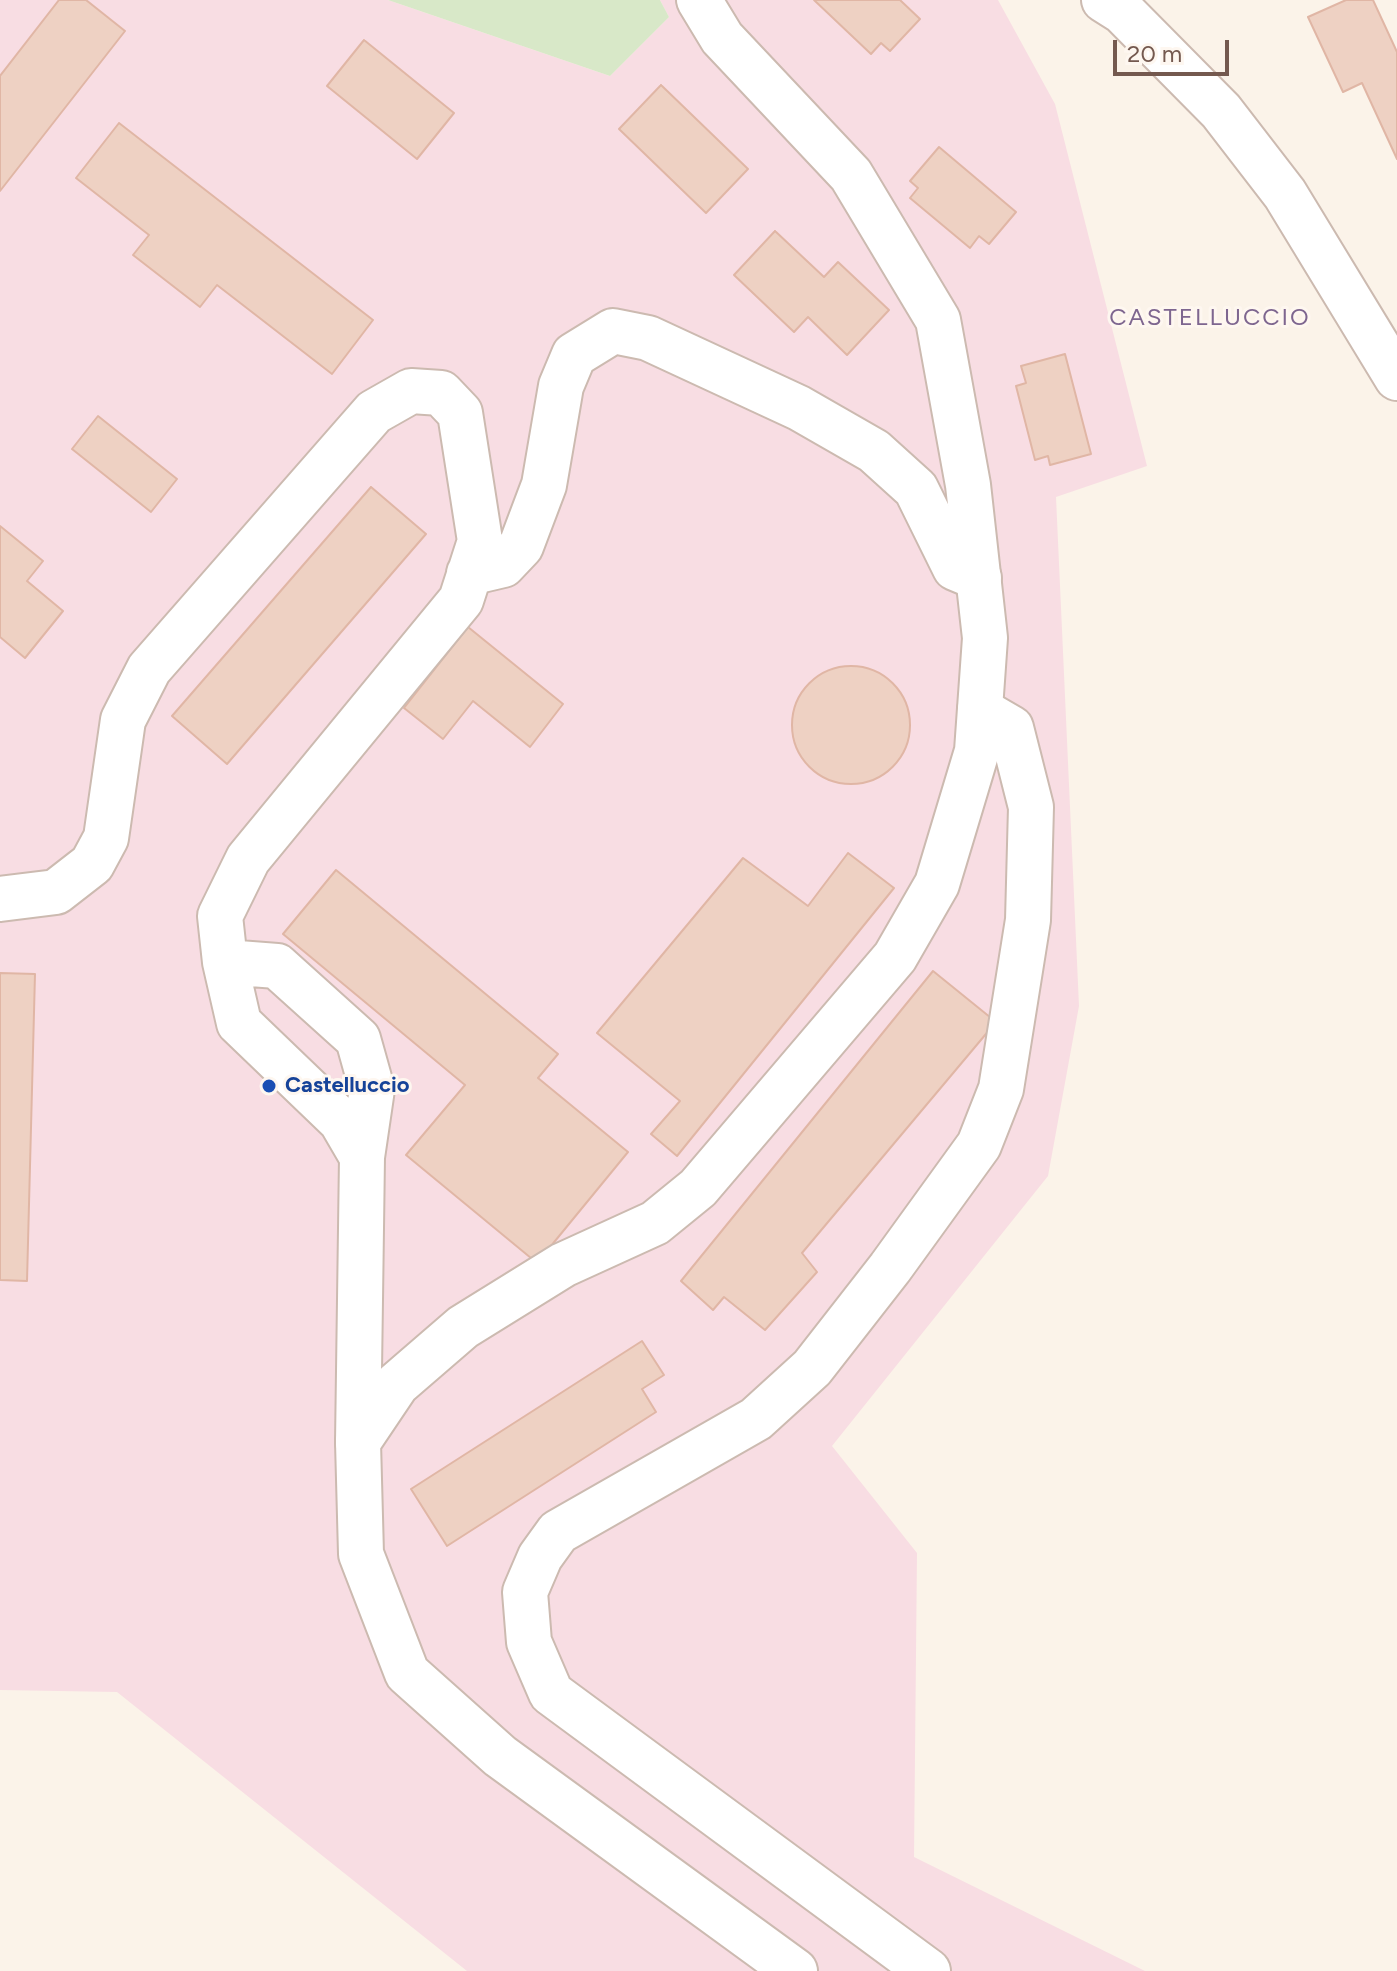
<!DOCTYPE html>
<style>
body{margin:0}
#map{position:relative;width:1397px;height:1971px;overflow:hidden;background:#fbf3e9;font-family:Figtree,sans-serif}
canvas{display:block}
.scale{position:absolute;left:1113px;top:40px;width:116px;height:36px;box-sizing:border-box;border:4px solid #74594f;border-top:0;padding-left:10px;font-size:24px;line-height:28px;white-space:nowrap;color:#74594f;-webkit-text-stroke:6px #fef7f0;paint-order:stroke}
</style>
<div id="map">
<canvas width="1397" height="1971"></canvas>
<div class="scale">20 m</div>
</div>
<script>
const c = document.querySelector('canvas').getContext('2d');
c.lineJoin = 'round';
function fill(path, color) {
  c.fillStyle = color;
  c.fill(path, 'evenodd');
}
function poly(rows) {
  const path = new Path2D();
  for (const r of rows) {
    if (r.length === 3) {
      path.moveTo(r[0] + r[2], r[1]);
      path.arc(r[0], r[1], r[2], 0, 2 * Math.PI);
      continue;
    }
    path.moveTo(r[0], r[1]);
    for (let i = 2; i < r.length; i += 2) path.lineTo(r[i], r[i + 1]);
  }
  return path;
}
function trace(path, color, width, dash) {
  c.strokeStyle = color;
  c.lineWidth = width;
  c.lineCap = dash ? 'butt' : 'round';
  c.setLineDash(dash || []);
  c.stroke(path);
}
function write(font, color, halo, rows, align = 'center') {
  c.font = font + ' Figtree,sans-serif';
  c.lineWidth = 6;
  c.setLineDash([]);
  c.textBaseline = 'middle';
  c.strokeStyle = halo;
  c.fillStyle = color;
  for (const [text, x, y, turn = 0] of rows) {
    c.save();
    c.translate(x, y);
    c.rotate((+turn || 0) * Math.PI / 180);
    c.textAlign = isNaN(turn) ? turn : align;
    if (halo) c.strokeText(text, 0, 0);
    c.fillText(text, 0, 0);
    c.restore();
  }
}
const medical = poly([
 [0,0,388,0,610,76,669,17,660,0,998,0,1055,104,1147,466,1056,497,1079,1006,1048,1176,832,1446,917,1553,914,1857,1145,1971,467,1971,117,1692,0,1690]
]);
const green = poly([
 [388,0,660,0,669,17,610,76]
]);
const building = poly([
 [59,0,86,0,125,31,0,191,0,76,59,0],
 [814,0,900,0,920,19,890,51,881,43,871,54,814,0],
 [1346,0,1373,0,1397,52,1397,159,1362,83,1343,92,1308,17,1346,0],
 [364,40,454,113,417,159,327,86,364,40],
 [661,85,748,169,706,213,619,129,661,85],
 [119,123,373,320,332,374,217,285,200,307,133,255,149,235,76,178,119,123],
 [939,147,1016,212,989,244,979,236,970,248,910,198,918,188,910,181,939,147],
 [775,231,824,277,838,262,889,310,847,355,808,317,794,332,734,275,775,231],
 [1065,354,1091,454,1050,465,1048,456,1035,460,1016,386,1026,383,1021,366,1065,354],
 [98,416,177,479,151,512,72,449,98,416],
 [371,487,426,534,227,764,172,716,371,487],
 [0,526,43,561,27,581,63,611,25,658,0,637,0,526],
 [468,627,563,704,530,747,473,701,443,739,404,708,468,627],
 [851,725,59],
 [848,853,894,888,677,1156,651,1134,680,1101,597,1033,743,858,808,906,848,853],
 [336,870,558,1054,538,1078,628,1152,537,1263,406,1155,465,1085,283,934,336,870],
 [933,971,996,1022,802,1253,817,1272,765,1330,724,1297,713,1310,681,1281,933,971],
 [0,973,35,974,27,1281,0,1280,0,973],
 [642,1341,664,1375,642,1389,656,1412,447,1546,411,1489,642,1341]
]);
const minor = poly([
 [469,573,503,565,521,546,544,485,561,386,574,355,613,331,648,338,799,408,874,451,916,489,955,568,979,578],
 [0,899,56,892,92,864,106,838,123,720,149,669,374,412,411,391,441,393,460,413,480,541,461,600,248,859,220,916,225,962,239,1023,341,1121,362,1157],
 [225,962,277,966,358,1039,372,1089,362,1157,358,1442],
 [928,1971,551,1693,529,1642,525,1592,540,1557,558,1532,756,1419,812,1368,890,1268,979,1145,1001,1089,1028,920,1031,807,1011,728,980,710]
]);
const tertiary = poly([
 [699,0,722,38,851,175,938,320,968,485,985,638,977,751,937,884,895,957,698,1188,655,1223,563,1265,463,1327,397,1384,358,1442,361,1554,407,1673,500,1756,795,1971],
 [1104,0,1123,12,1221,111,1285,194,1397,378]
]);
const markers = [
 [269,1086,8,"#1a4fb4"]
];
const transitNames = [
 ["Castelluccio",285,1086]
];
const neighbourhoodNames = [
 ["CASTELLUCCIO",1210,318]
];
fill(medical, '#f8dde3');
fill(green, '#d8e8c8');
fill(building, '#eed1c3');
trace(building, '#e0b6a5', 2);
trace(minor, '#ccbab0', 48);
trace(tertiary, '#ccbab0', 48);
trace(minor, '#fff', 44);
trace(tertiary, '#fff', 44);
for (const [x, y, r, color] of markers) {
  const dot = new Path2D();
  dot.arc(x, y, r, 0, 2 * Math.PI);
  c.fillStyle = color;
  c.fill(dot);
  trace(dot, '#fef7f0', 3);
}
write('bold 22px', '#164399', '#fef7f0', transitNames, 'left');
c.letterSpacing = '2px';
write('24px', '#7e668f', '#fef7f0', neighbourhoodNames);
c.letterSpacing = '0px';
</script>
